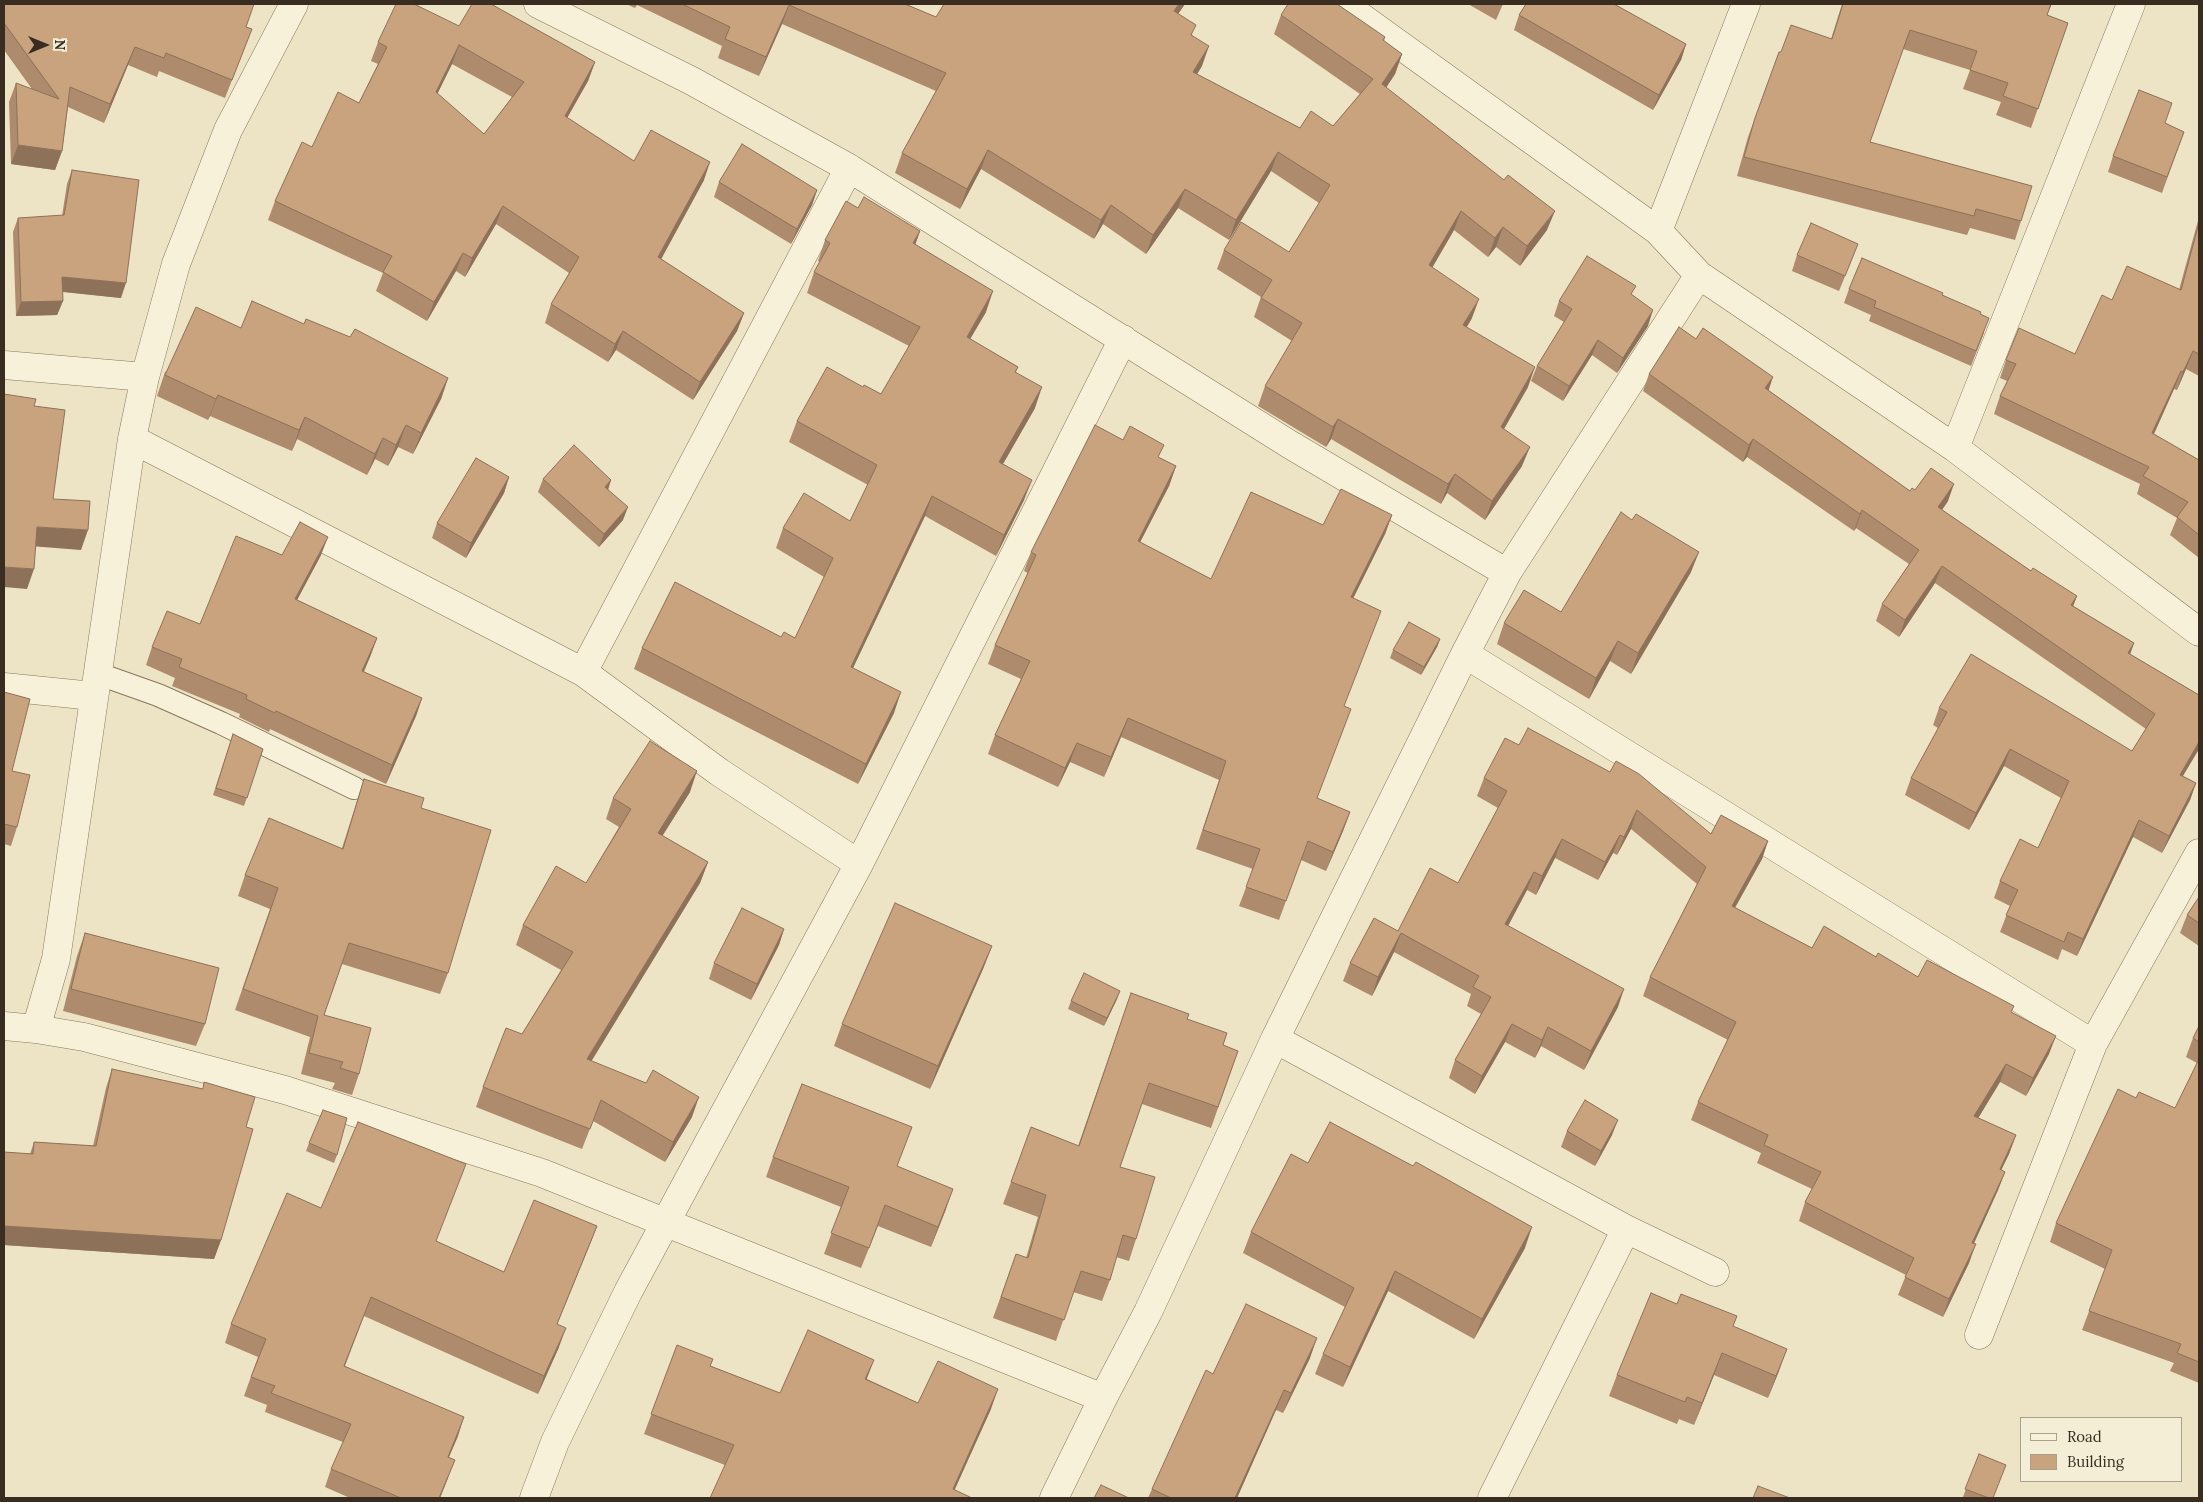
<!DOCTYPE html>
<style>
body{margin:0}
#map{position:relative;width:2203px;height:1502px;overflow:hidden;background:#ede4c6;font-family:Lora,serif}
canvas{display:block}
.frame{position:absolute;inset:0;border:5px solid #382d20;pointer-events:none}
.legend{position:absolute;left:2020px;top:1417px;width:162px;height:65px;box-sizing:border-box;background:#f4eed6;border:1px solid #a9a18d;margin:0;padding:6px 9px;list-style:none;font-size:15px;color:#382d20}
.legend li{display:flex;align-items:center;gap:10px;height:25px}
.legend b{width:25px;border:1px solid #a9a18d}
.north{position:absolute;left:20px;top:20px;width:50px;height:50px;-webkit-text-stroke:4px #f4eed6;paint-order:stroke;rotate:90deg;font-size:14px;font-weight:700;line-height:20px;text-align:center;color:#382d20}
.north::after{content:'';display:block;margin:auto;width:18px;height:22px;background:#382d20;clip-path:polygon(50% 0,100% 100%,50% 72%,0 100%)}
</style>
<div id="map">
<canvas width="2203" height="1502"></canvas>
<div class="frame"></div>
<ul class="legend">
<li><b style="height:6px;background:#f8f1d9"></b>Road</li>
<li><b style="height:14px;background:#c9a27e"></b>Building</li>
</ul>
<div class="north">N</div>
</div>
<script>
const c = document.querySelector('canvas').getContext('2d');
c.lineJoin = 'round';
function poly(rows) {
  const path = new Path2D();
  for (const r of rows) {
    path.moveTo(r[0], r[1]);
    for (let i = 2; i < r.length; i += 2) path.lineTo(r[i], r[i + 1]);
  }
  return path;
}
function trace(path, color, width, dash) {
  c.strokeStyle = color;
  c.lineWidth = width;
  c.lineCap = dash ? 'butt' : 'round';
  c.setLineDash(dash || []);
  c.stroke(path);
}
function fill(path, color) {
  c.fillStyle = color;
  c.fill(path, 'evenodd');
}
const service = poly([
 [96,673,158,695,221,723,354,788]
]);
const minor = poly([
 [538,4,692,81,849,168,1289,444,1507,573],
 [1343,4,1658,231,1699,275,1955,448,2199,632],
 [1658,231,1746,4],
 [4,365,145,377],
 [132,439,583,672,719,772,859,864],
 [1955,448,2131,4],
 [1465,654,2093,1044],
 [583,672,849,168],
 [4,687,93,696],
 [4,1026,36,1029,84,1037,285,1090,542,1173,1103,1398],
 [36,1029,56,959,132,439,145,377,176,264,228,130,294,4],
 [1275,1039,1626,1229,1715,1272],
 [1979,1335,2093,1044,2199,853],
 [534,1498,555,1442,628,1292,859,864,1123,339],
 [1054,1498,1103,1398,1148,1312,1275,1039,1465,654,1507,573,1699,275],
 [1492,1498,1626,1229]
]);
const wall = poly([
 [4,4,246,27,245,47,225,98,159,71,157,77,128,65,104,123,68,107,62,151,55,170,11,164,9,102,16,83,32,89,4,50],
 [626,4,905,4,936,17,1185,4,1178,14,1193,36,1202,66,1197,74,1300,128,1333,126,1360,94,1274,34,1281,15,1385,37,1384,41,1402,54,1395,74,1386,88,1547,230,1520,266,1496,247,1488,257,1454,230,1432,268,1472,318,1467,327,1528,387,1504,429,1522,466,1485,520,1447,493,1441,504,1331,439,1326,447,1258,406,1265,386,1292,341,1254,317,1261,297,1217,269,1224,250,1289,252,1319,203,1271,171,1229,240,1178,208,1146,254,1103,224,1094,239,981,169,960,209,895,173,902,153,936,91,782,24,759,76,718,58,722,46,637,5,635,8],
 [1468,4,1503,4,1496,20],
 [1842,4,2052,4,2047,15,2068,23,2031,128,1996,115,2001,102,1963,89,1970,70,1903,49,1870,142,2021,221,2015,240,1970,228,1967,235,1737,176,1748,137,1779,52,1781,52,1831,39],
 [1519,15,1686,44,1681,60,1653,110,1514,30],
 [459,26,595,62,588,81,567,118,634,161,704,180,661,259,744,313,737,331,693,400,616,350,608,362,545,323,551,304,569,273,496,224,465,277,456,271,427,321,376,291,383,273,268,220,275,201,312,147,359,103,378,64,371,61,378,42],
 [452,64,512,97,484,134,437,94],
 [2165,123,2184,132,2162,193,2108,172,2113,156],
 [72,170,121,298,62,292,63,301,57,315,16,316,13,232,18,218,62,216,67,184],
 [719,182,817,190,812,205,791,244,714,197],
 [858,208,920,231,915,245,986,312,970,339,1018,367,1016,372,1035,408,1003,464,1024,500,996,556,925,516,853,668,894,713,858,784,634,669,642,648,781,637,795,638,824,577,776,548,783,528,850,521,868,485,789,442,797,421,863,387,881,394,909,346,807,293,814,272,820,262,818,261,825,240],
 [2199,217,2199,376,2186,369,2177,390,2174,389,2154,434,2199,460,2199,558,2170,535,2177,518,2137,494,2140,484,1994,414,2000,396,2007,381,2000,378,2006,360,2075,354,2112,300,2179,290],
 [1797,255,1852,259,1839,291,1792,271],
 [1849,289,1942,295,1980,314,1984,333,1971,366,1869,321,1871,315,1844,303],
 [1633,295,1648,326,1617,373,1592,355,1563,401,1531,381,1537,366,1564,322,1554,316,1559,301],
 [304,324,448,378,441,399,413,454,398,447,388,466,375,459,367,475,297,439,292,451,210,416,208,420,157,396,165,372,241,328],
 [1649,374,1768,390,1910,491,1915,490,1948,501,1942,510,2031,571,2077,596,2073,606,2134,643,2130,654,2199,695,2199,749,2183,776,2196,783,2190,800,2162,853,2133,837,2077,956,2062,949,2058,960,2000,932,2010,906,1994,898,2000,881,2038,848,2061,798,2004,766,1969,830,1905,795,1911,778,1938,728,1933,725,1939,708,2132,751,2146,729,1935,583,1899,637,1876,621,1882,604,1909,564,1856,528,1854,531,1747,457,1743,462,1643,391],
 [1160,458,1176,466,1169,486,1140,542,1211,579,1323,525,1392,515,1385,534,1353,598,1344,706,1317,798,1350,812,1343,831,1326,871,1301,860,1279,920,1239,906,1253,869,1196,849,1219,780,1121,737,1104,777,1070,762,1058,787,988,754,995,735,1021,679,988,664,995,645,1028,573,1024,571,1031,552],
 [509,477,504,493,466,558,432,538,437,523],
 [543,479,611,480,608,489,623,520,599,547,538,492],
 [282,555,321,555,297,600,377,638,370,657,364,672,422,698,416,716,386,784,270,729,269,732,239,717,240,714,172,686,175,678,146,665,152,647,200,624],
 [1691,572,1631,674,1610,661,1589,699,1497,644,1504,623,1561,612],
 [1440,639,1437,647,1421,675,1390,658,1393,650],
 [4,692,12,771,17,827,11,846,4,844],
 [233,734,263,749,244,806,213,795],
 [1519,745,1711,834,1768,841,1762,859,1735,908,1812,948,1876,957,1918,977,2011,1012,2049,1054,2026,1096,2000,1082,1978,1118,2016,1135,2009,1154,2001,1170,2005,1172,1998,1190,1974,1243,1969,1263,1943,1317,1898,1295,1906,1275,1799,1221,1805,1202,1812,1189,1757,1163,1761,1153,1691,1120,1698,1102,1728,1040,1643,996,1650,977,1697,884,1631,829,1617,855,1613,853,1598,880,1555,858,1536,895,1527,890,1508,926,1618,1007,1584,1070,1541,1046,1535,1058,1505,1042,1475,1094,1449,1078,1455,1060,1481,1014,1467,1006,1471,994,1394,952,1372,996,1343,981,1350,963,1398,931,1458,883,1498,808,1477,796,1484,778],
 [364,779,421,808,448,973,440,994,342,964,324,1015,359,1074,352,1095,332,1089,335,1083,301,1074,310,1037,235,1010,270,909,238,896,245,875,342,848,357,801],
 [690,792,662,836,708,862,700,883,591,1061,692,1117,665,1162,593,1121,582,1149,476,1107,483,1087,522,1034,561,970,516,945,523,925,586,883,619,827,606,819,613,798],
 [2199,897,2199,946,2180,933,2187,915],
 [784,929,779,945,751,1000,709,979,714,963],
 [85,933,205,1024,196,1046,63,1011,77,956],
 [992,946,983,969,930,1089,834,1046,842,1024],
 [1131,993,1187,1019,1223,1045,1238,1051,1211,1128,1142,1104,1120,1167,1136,1239,1129,1261,1116,1257,1110,1280,1102,1301,1073,1292,1056,1341,993,1318,1016,1254,1026,1258,1038,1217,1003,1204,1031,1127,1078,1146],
 [1117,999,1104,1026,1068,1009,1071,1001],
 [2199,1026,2199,1383,2170,1371,2174,1363,2082,1330,2105,1269,2050,1242,2056,1223,2136,1098,2175,1108,2197,1063,2186,1057,2193,1038],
 [112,1069,246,1127,221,1240,214,1259,4,1245,4,1152,30,1154,34,1142,93,1146,106,1088],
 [912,1127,897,1166,946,1209,931,1247,878,1226,861,1268,824,1254,841,1207,766,1177,773,1157],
 [1567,1131,1612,1135,1595,1166,1561,1147],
 [309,1143,337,1155,334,1163,306,1151],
 [1308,1163,1525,1248,1474,1339,1388,1291,1343,1387,1315,1374,1323,1354,1345,1307,1243,1253,1251,1232],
 [321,1208,436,1241,504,1272,597,1226,590,1244,557,1324,559,1347,538,1394,364,1316,345,1366,458,1436,449,1457,448,1478,440,1498,350,1498,325,1487,331,1469,343,1442,265,1412,267,1405,244,1396,258,1357,225,1343,231,1324],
 [1733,1326,1779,1371,1768,1398,1714,1375,1694,1425,1679,1419,1677,1424,1609,1396,1617,1375],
 [677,1345,711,1366,780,1393,867,1379,918,1403,991,1409,954,1490,725,1465,644,1434],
 [1310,1358,1283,1413,1276,1410,1237,1498,1148,1498,1152,1489,1213,1374],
 [1979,1454,1993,1498,1967,1498,1963,1497]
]);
const shadedWall = poly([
 [1179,4,1185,4,1167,30,1174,11],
 [789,5,782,24,759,76,766,57],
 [1686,44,1681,60,1653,110,1659,95],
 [459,45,452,64,429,111,436,92],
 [1209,46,1202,66,1186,92,1193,72],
 [135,47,128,65,104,123,110,104],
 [1402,54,1395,74,1375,104,1382,84],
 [595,62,588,81,558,134,565,116],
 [18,145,62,151,55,170,11,164],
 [988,150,981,169,960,209,967,189],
 [1278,152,1271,171,1229,240,1236,220],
 [710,162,704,180,652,276,658,257],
 [1185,189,1178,208,1146,254,1153,235],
 [817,190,812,205,791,244,797,229],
 [1111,205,1103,224,1094,239,1101,220],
 [503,206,496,224,465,277,472,258],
 [1461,211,1454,230,1422,285,1429,265],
 [1555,211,1547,230,1520,266,1527,246],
 [1503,227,1496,247,1488,257,1495,238],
 [920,231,913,251,913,243],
 [463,253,456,271,427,321,434,302],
 [62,277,126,283,121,298,57,291],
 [993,291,986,312,959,358,967,337],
 [1479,299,1472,318,1456,344,1463,325],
 [63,301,57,315,16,316,21,302],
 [1653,310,1648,326,1617,373,1623,358],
 [744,313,737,331,693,400,700,382],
 [623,331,616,350,608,362,615,344],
 [1598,340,1592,355,1563,401,1569,386],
 [2193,351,2186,369,2177,390,2183,372],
 [1535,367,1528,387,1494,446,1501,427],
 [2181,371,2174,389,2146,451,2152,433],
 [1773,377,1767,395,1765,388],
 [448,378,441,399,413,454,421,433],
 [1042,387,1035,408,992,483,999,462],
 [218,395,210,416,208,420,216,399],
 [305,417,297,439,292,451,299,430],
 [1338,419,1331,439,1326,447,1333,427],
 [406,425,398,447,388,466,396,445],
 [383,438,375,459,367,475,375,454],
 [1753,439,1747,457,1743,462,1749,445],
 [1530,447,1522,466,1485,520,1492,501],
 [1176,466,1169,486,1131,560,1138,541],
 [1455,474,1447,493,1441,504,1448,484],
 [509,477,504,493,466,558,471,543],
 [611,480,607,493,605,487],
 [1032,480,1024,500,996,556,1004,535],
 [1954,484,1948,501,1932,524,1938,507],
 [932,496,925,516,844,687,851,667],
 [628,507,623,520,599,547,604,534],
 [1862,510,1856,528,1854,531,1860,514],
 [1392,515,1385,534,1344,617,1351,597],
 [37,527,88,530,81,550,30,546],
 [328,537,321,555,288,617,295,599],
 [1699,552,1691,572,1631,674,1638,653],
 [1942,566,1935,583,1899,637,1905,620],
 [4,567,34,569,27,589,4,587],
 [2077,596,2070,614,2071,605],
 [377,638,370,657,355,689,362,671],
 [1440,639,1437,647,1421,675,1424,667],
 [1618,641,1610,661,1589,699,1596,678],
 [2134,643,2128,660,2128,653],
 [901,692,894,713,858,784,866,764],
 [422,698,416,716,386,784,392,765],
 [1128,718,1121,737,1104,777,1111,757],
 [2199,742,2199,749,2173,792,2180,775],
 [1077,743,1070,762,1058,787,1065,768],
 [2010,749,2004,766,1969,830,1976,813],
 [697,771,690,792,651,854,658,833],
 [2196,783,2190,800,2162,853,2169,836],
 [1637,810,1631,829,1617,855,1624,837],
 [1350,812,1343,831,1326,871,1333,852],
 [2139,820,2133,837,2077,956,2083,939],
 [1620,835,1613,853,1598,880,1605,862],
 [1562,839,1555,858,1536,895,1542,876],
 [1768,841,1762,859,1725,925,1732,906],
 [708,862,700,883,580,1080,587,1059],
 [1534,872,1527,890,1499,943,1505,924],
 [784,929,779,945,751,1000,757,984],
 [1401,933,1394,952,1372,996,1378,977],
 [992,946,983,969,930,1089,938,1066],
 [1624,989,1618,1007,1584,1070,1591,1051],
 [1120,991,1117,999,1104,1026,1107,1018],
 [1512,1024,1505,1042,1475,1094,1482,1076],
 [1548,1027,1541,1046,1535,1058,1542,1040],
 [2056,1036,2049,1054,2026,1096,2033,1078],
 [2006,1064,2000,1082,1968,1135,1974,1116],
 [699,1097,692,1117,665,1162,673,1142],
 [1618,1120,1612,1135,1595,1166,1601,1151],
 [2016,1135,2009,1154,1993,1187,2000,1169],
 [2005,1172,1998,1190,1966,1261,1972,1243],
 [953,1189,946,1209,931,1247,938,1227],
 [4,1226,221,1240,214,1259,4,1245],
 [597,1226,590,1244,550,1342,557,1324],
 [1532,1227,1525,1248,1474,1339,1482,1319],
 [1976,1244,1969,1263,1943,1317,1949,1299],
 [1395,1271,1388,1291,1343,1387,1350,1367],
 [566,1328,559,1347,538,1394,544,1376],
 [1317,1338,1310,1358,1283,1413,1291,1393],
 [1787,1349,1779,1371,1768,1398,1776,1376],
 [1722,1353,1714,1375,1694,1425,1702,1403],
 [874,1360,866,1381,865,1379],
 [998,1389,991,1409,951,1498,953,1489],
 [1284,1390,1276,1410,1237,1498,1235,1498],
 [464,1417,458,1436,441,1475,448,1457],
 [455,1460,440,1498,439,1498]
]);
const building = poly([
 [4,4,254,4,246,27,252,29,232,80,166,53,164,58,135,47,110,104,70,87,62,151,18,145,16,83,59,99,4,23,4,4],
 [396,4,414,4,459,26,472,4,491,4,595,62,565,116,634,161,651,130,710,162,658,257,744,313,700,382,623,331,615,344,551,304,579,257,503,206,472,258,463,253,434,302,383,272,392,256,275,201,302,142,312,147,338,92,359,103,387,47,378,42,396,4],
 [459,45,524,82,484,134,436,92,459,45],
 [682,4,905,4,936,17,944,4,1179,4,1174,11,1196,25,1191,35,1209,46,1193,72,1300,128,1311,111,1333,126,1373,79,1281,15,1288,4,1337,4,1385,37,1383,40,1402,54,1382,84,1504,180,1508,175,1555,211,1527,246,1503,227,1495,238,1461,211,1429,265,1479,299,1463,325,1535,367,1501,427,1530,447,1492,501,1455,474,1448,484,1338,419,1333,427,1265,386,1302,323,1261,298,1272,280,1224,250,1241,222,1289,252,1330,185,1278,152,1236,220,1185,189,1153,235,1111,205,1101,220,988,150,967,189,902,153,946,73,789,5,766,57,725,39,730,27,682,4],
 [1526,4,1614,4,1686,44,1659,95,1519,15,1526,4],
 [1843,4,2051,4,2047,15,2068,23,2038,109,2003,96,2008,83,1970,70,1977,51,1910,30,1870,142,2032,186,2021,221,1976,209,1974,216,1744,157,1755,118,1779,52,1781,52,1791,25,1832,39,1843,4],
 [2139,90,2172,103,2165,123,2184,132,2167,177,2113,156,2139,90],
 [742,144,817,190,797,229,719,182,742,144],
 [72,170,139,180,126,283,62,277,63,301,21,302,18,218,64,215,72,170],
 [864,197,920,231,913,243,993,291,967,337,1018,367,1015,372,1042,387,999,462,1032,480,1004,535,932,496,851,667,901,692,866,764,642,648,675,582,781,637,784,632,795,638,833,558,783,528,804,493,850,521,877,465,797,421,827,367,863,387,864,385,881,394,920,327,814,272,830,243,825,240,846,201,858,208,864,197],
 [1811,223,1858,244,1845,276,1797,255,1811,223],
 [2199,223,2199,354,2193,351,2183,372,2181,371,2152,433,2199,460,2199,535,2177,517,2188,502,2143,476,2149,467,2000,396,2016,364,2006,360,2019,328,2075,354,2102,295,2112,300,2127,266,2181,290,2199,223],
 [1587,256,1636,286,1631,294,1653,310,1623,358,1598,340,1569,386,1537,366,1572,309,1559,301,1587,256],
 [1862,258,1943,293,1942,295,1981,312,1980,314,1989,318,1976,351,1874,307,1876,301,1849,289,1862,258],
 [252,301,304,324,306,319,350,337,355,329,448,378,421,433,406,425,396,445,383,438,375,454,305,417,299,430,218,395,216,399,165,375,196,307,241,328,252,301],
 [1679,327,1696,339,1703,328,1773,377,1765,388,1910,491,1912,488,1915,490,1931,468,1954,484,1938,507,2031,571,2033,568,2077,596,2071,605,2134,643,2128,653,2199,695,2199,742,2180,775,2196,783,2169,836,2139,820,2083,939,2068,932,2064,942,2006,915,2018,890,2000,881,2020,839,2038,848,2069,781,2010,749,1976,813,1911,778,1947,712,1939,708,1971,654,2132,751,2155,714,1942,566,1905,620,1882,604,1919,550,1862,510,1860,514,1753,439,1749,445,1649,374,1679,327],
 [4,394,36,399,34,406,65,410,53,499,90,501,88,530,37,527,34,569,4,567,4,394],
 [1095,425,1123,440,1130,426,1164,445,1158,457,1176,466,1138,541,1211,579,1251,492,1323,525,1341,489,1392,515,1351,597,1381,611,1344,706,1351,709,1317,798,1350,812,1333,852,1308,841,1286,901,1246,887,1260,849,1203,830,1226,761,1128,718,1111,757,1077,743,1065,768,995,735,1030,661,995,645,1036,555,1031,552,1095,425],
 [574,445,611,480,605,487,628,507,604,534,543,479,574,445],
 [476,458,509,477,471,543,437,523,476,458],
 [1621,512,1632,520,1636,514,1699,552,1638,653,1618,641,1596,678,1504,623,1524,590,1561,612,1621,512],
 [300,522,328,537,295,599,377,638,362,671,422,698,392,765,276,711,275,713,246,699,247,695,179,667,182,659,152,647,167,611,200,624,236,536,282,555,300,522],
 [1409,622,1440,639,1424,667,1393,650,1409,622],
 [4,692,30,699,12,771,30,775,17,827,4,824,4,692],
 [1528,728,1610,772,1616,761,1639,774,1711,834,1721,815,1768,841,1732,906,1812,948,1824,926,1876,957,1878,953,1918,977,1927,960,2014,1006,2011,1012,2056,1036,2033,1078,2006,1064,1974,1116,2016,1135,2000,1169,2005,1172,1972,1243,1976,1244,1949,1299,1905,1277,1914,1258,1805,1202,1821,1172,1764,1145,1768,1135,1698,1102,1736,1022,1650,977,1706,867,1637,810,1624,837,1620,835,1605,862,1562,839,1542,876,1534,872,1505,924,1624,989,1591,1051,1548,1027,1542,1040,1512,1024,1482,1076,1455,1060,1491,997,1473,987,1479,976,1401,933,1378,977,1350,963,1374,918,1398,931,1430,868,1458,883,1507,791,1484,778,1505,738,1519,745,1528,728],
 [233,734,263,749,247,798,216,788,233,734],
 [650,741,697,771,658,833,708,862,587,1059,646,1083,653,1070,699,1097,673,1142,601,1100,590,1129,483,1087,506,1028,522,1034,573,952,523,925,556,866,586,883,631,809,613,798,650,741],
 [364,779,424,798,421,808,491,830,448,973,349,943,324,1015,371,1028,359,1074,340,1068,343,1062,309,1053,318,1016,243,989,278,888,245,875,269,818,343,849,364,779],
 [2199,897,2199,923,2187,915,2199,897],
 [895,903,992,946,938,1066,842,1024,895,903],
 [742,908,784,929,757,984,714,963,742,908],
 [85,933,219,968,205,1024,71,989,85,933],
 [1084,973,1120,991,1107,1018,1071,1001,1084,973],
 [1131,993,1189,1014,1187,1019,1227,1033,1223,1045,1238,1051,1218,1107,1149,1083,1120,1167,1155,1177,1136,1239,1123,1235,1110,1280,1081,1271,1064,1320,1001,1297,1016,1254,1028,1258,1046,1195,1011,1182,1031,1127,1079,1146,1131,993],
 [2199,1026,2199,1042,2193,1038,2199,1026],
 [2199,1059,2199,1362,2177,1353,2181,1344,2089,1311,2112,1250,2056,1223,2118,1089,2136,1098,2139,1092,2175,1108,2199,1059],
 [112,1069,203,1089,204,1082,255,1097,246,1127,253,1129,221,1240,4,1226,4,1152,33,1154,34,1142,96,1146,112,1069],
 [802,1084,912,1127,897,1166,953,1189,938,1227,885,1205,869,1248,831,1233,849,1187,773,1157,802,1084],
 [1585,1100,1618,1120,1601,1151,1567,1131,1585,1100],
 [323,1110,347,1118,337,1155,309,1143,323,1110],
 [358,1122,466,1164,436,1241,504,1272,534,1200,597,1226,557,1324,566,1328,544,1376,371,1297,344,1366,464,1417,448,1457,455,1460,439,1498,401,1498,331,1469,351,1424,271,1393,275,1386,251,1377,266,1339,231,1324,287,1193,321,1208,358,1122],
 [1330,1122,1413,1166,1416,1162,1532,1227,1482,1319,1395,1271,1350,1367,1323,1354,1354,1288,1251,1232,1291,1154,1308,1163,1330,1122],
 [1651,1293,1677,1304,1681,1294,1737,1316,1733,1326,1787,1349,1776,1376,1722,1353,1702,1403,1687,1397,1685,1402,1617,1375,1651,1293],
 [1246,1304,1317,1338,1291,1393,1284,1390,1235,1498,1171,1498,1152,1489,1206,1370,1213,1374,1246,1304],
 [808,1330,874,1360,865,1379,918,1403,938,1361,998,1389,953,1489,972,1498,710,1498,734,1445,651,1414,677,1345,713,1359,710,1366,780,1393,808,1330],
 [1979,1454,2006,1465,1993,1498,1989,1498,1965,1489,1979,1454],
 [1101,1485,1129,1498,1094,1498,1101,1485],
 [1758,1486,1790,1498,1753,1498,1758,1486]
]);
trace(service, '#88765c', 24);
trace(minor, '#88765c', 29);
trace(service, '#f8f1d9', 22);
trace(minor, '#f8f1d9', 28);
fill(wall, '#ad8b6c');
fill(shadedWall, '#8d7158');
fill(building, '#c9a27e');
trace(building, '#8d7158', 1);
</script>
